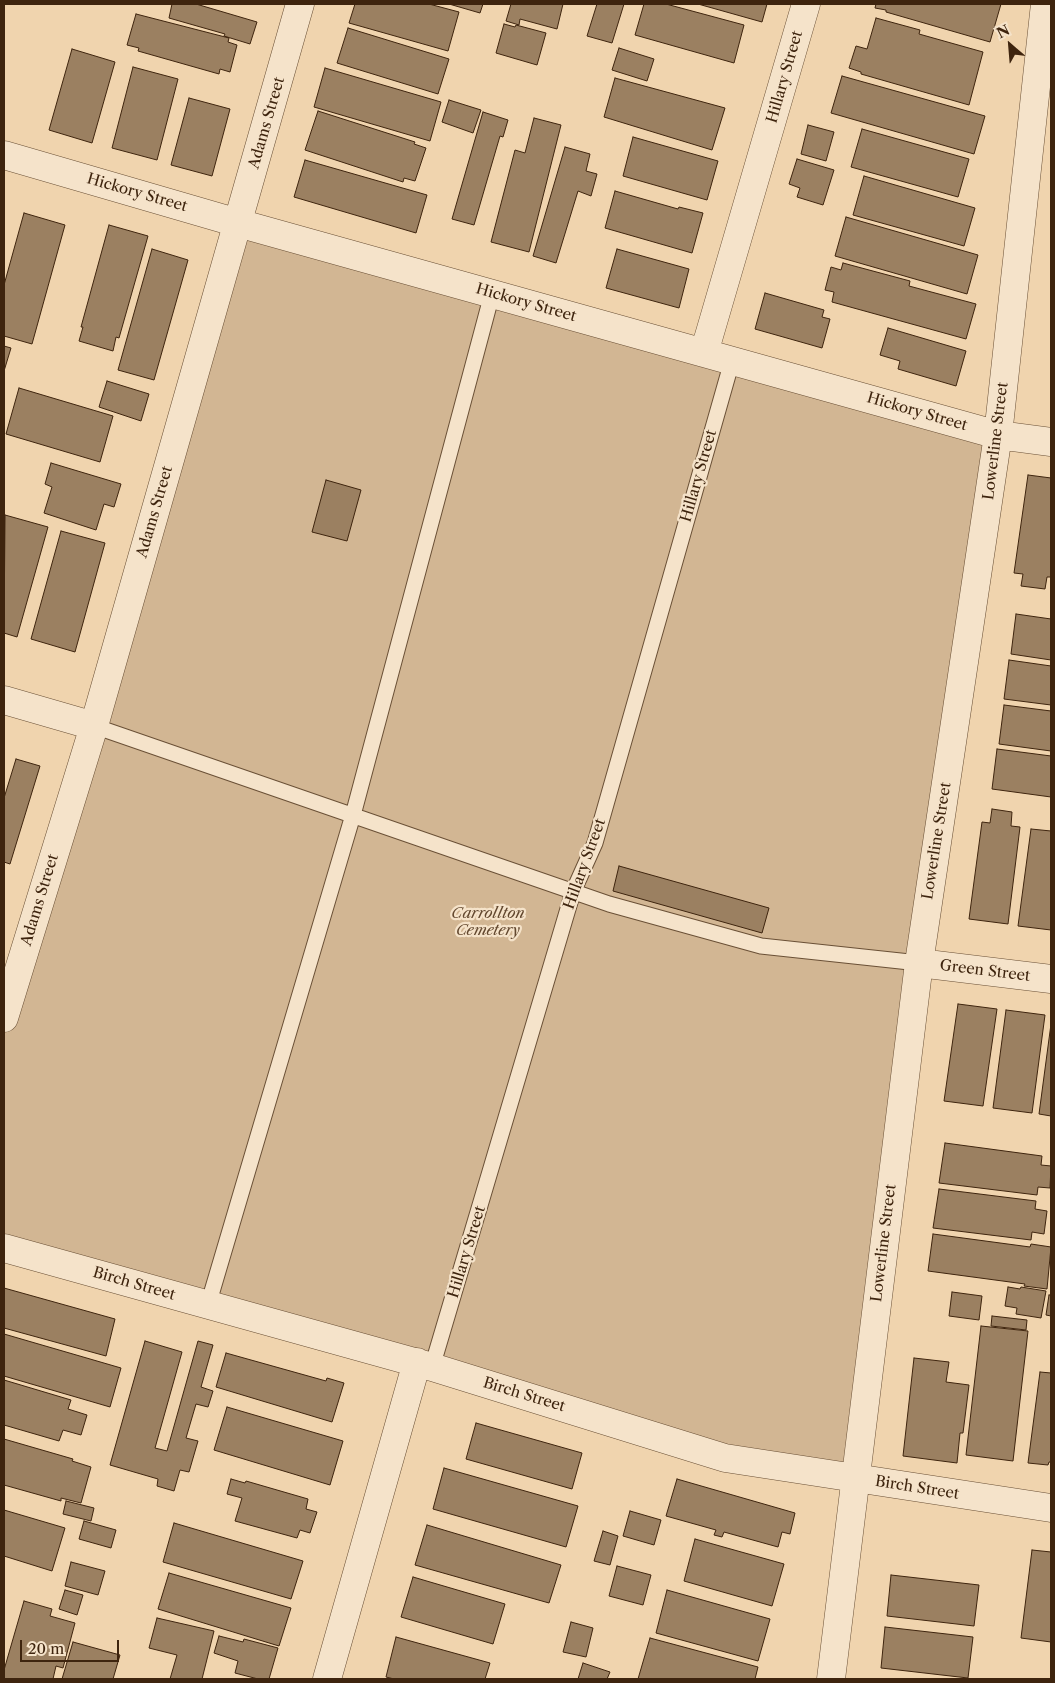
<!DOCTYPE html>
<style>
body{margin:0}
#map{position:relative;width:1055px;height:1683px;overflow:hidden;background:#f0d4ae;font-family:"Libre Caslon Text",serif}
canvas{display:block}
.frame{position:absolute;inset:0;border:5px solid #3e240e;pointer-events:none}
.north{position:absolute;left:985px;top:20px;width:50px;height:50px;-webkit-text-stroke:4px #f5e3ca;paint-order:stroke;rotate:333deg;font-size:14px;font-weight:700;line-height:20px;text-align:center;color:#3e240e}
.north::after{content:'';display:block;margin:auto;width:18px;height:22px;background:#3e240e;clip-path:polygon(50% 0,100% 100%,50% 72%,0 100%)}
.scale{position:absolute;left:20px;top:1640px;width:99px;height:22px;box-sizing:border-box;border:2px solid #3e240e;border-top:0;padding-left:6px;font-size:15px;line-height:18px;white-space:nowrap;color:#3e240e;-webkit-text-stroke:4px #f5e3ca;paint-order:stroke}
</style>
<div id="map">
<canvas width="1055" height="1683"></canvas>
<div class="frame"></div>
<div class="north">N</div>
<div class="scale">20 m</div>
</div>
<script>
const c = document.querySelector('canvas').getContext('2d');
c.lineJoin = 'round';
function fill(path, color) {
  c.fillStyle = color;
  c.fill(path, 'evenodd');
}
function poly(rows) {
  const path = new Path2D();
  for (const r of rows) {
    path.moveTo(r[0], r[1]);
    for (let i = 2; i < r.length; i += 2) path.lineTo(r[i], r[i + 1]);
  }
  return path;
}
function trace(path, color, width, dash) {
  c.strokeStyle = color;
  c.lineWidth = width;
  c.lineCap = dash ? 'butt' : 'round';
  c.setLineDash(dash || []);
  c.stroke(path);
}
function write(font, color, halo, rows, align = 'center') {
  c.font = font + ' "Libre Caslon Text",serif';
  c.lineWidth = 4.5;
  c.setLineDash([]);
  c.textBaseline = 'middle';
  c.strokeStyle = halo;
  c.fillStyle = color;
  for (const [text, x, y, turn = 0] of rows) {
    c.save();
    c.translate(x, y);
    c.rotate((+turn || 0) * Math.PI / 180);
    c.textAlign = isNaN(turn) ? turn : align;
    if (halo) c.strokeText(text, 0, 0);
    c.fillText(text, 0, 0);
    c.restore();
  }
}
const green = poly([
 [238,223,998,435,854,1479,4,1247,4,1011]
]);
const building = poly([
 [172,4,196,4,257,22,250,44,224,36,225,34,169,18,172,4],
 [355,4,429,4,459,12,448,51,349,23,355,4],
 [449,4,483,4,480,13,449,4],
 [511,4,563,4,557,29,520,19,519,25,506,21,511,4],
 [597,4,624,4,612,43,587,36,597,4],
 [644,4,666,4,744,25,734,63,635,35,644,4],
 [698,4,767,4,762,22,698,4],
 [876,4,1001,4,990,42,886,12,886,10,875,8,876,4],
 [136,14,229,38,228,42,237,45,230,72,220,69,219,74,138,51,139,48,127,45,136,14],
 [876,18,920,30,919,34,983,52,969,105,861,74,861,72,849,68,856,46,867,49,876,18],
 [504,24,515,27,516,25,546,33,537,65,496,53,504,24],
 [348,28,449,59,438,94,337,63,348,28],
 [619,48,654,59,647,81,612,70,619,48],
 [72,49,115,62,92,143,49,130,72,49],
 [133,67,178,79,157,160,112,148,133,67],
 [325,68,441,102,430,141,314,107,325,68],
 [842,76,985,116,974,154,831,113,842,76],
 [615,78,725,108,712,150,604,117,615,78],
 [189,98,230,109,212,176,171,165,189,98],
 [449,100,481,110,473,133,442,122,449,100],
 [318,111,415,142,414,144,426,148,415,181,404,178,403,182,305,150,318,111],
 [483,112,508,120,503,137,500,136,474,225,452,219,483,112],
 [534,118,561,125,529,252,491,242,515,150,525,153,534,118],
 [808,125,834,132,826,161,801,154,808,125],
 [862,129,969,159,958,197,851,167,862,129],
 [633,137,718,161,707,200,623,176,633,137],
 [565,147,590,154,586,171,597,174,591,196,578,191,556,263,533,256,565,147],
 [797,159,834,170,823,205,797,197,800,188,789,184,797,159],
 [305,160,427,195,416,233,294,197,305,160],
 [864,176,975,208,964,246,853,215,864,176],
 [615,191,678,209,679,207,703,213,692,253,605,228,615,191],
 [24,213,65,225,32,344,4,336,4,285,24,213],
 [846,217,978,255,967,294,835,256,846,217],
 [109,225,148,236,119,338,116,337,113,351,79,341,83,327,81,327,109,225],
 [152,249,188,260,154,380,118,370,152,249],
 [617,249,689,269,679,308,606,288,617,249],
 [843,263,910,281,909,286,976,304,966,339,832,302,834,292,825,290,831,267,841,270,843,263],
 [765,293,824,310,822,317,830,319,822,348,755,329,765,293],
 [888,328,966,351,956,386,898,369,900,361,880,355,888,328],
 [4,346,11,348,4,371,4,346],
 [107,381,149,394,141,421,99,407,107,381],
 [19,388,113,416,100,462,6,434,19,388],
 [51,463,121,484,114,507,104,504,96,530,44,513,52,487,45,484,51,463],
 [1028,475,1051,478,1051,577,1047,577,1045,589,1021,586,1023,574,1014,573,1028,475],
 [326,480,361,490,347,541,312,532,326,480],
 [5,515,48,527,17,637,4,633,5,515],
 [61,531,105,543,75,652,31,639,61,531],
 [1016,614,1051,619,1051,660,1011,654,1016,614],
 [1009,660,1051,666,1051,705,1004,699,1009,660],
 [1004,705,1051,711,1051,751,999,744,1004,705],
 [997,749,1051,756,1051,797,992,789,997,749],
 [16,759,40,766,10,864,4,862,4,798,16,759],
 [992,809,1012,812,1011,826,1020,827,1008,924,969,919,982,822,990,823,992,809],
 [1031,829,1051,831,1051,930,1018,926,1031,829],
 [619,866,769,908,762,933,613,891,619,866],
 [958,1004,997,1009,983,1106,944,1101,958,1004],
 [1006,1010,1045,1015,1032,1113,993,1108,1006,1010],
 [1051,1024,1051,1116,1039,1114,1051,1024],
 [945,1143,1042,1156,1041,1165,1051,1166,1050,1188,1038,1187,1037,1195,939,1183,945,1143],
 [939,1189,1036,1201,1035,1209,1047,1211,1044,1234,1032,1232,1031,1240,933,1228,939,1189],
 [933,1234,1030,1247,1031,1244,1051,1247,1047,1289,1024,1286,1025,1284,928,1271,933,1234],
 [1008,1287,1020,1289,1021,1287,1046,1291,1041,1318,1016,1314,1017,1308,1005,1306,1008,1287],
 [4,1288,115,1319,106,1356,4,1328,4,1288],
 [952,1292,982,1296,979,1320,949,1316,952,1292],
 [1049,1295,1051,1295,1051,1316,1046,1315,1049,1295],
 [992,1316,1027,1320,1026,1330,991,1326,992,1316],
 [981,1326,1028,1331,1013,1461,966,1455,981,1326],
 [4,1334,121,1368,110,1407,4,1376,4,1334],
 [145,1341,182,1352,155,1448,167,1451,198,1341,213,1345,201,1387,213,1391,208,1407,196,1404,186,1438,198,1441,189,1472,180,1470,174,1491,157,1486,158,1479,110,1465,145,1341],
 [226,1353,326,1381,327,1378,344,1383,332,1422,216,1387,226,1353],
 [914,1358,949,1362,946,1382,969,1385,963,1433,960,1433,957,1463,903,1456,914,1358],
 [1040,1372,1051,1373,1051,1462,1049,1462,1048,1465,1028,1463,1040,1372],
 [4,1380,71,1400,68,1409,87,1415,81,1435,63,1430,59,1441,4,1425,4,1380],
 [227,1407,343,1441,330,1485,214,1450,227,1407],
 [476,1423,582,1453,572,1489,466,1459,476,1423],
 [4,1439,73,1459,72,1461,91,1467,81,1503,61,1498,61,1501,4,1485,4,1439],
 [444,1468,578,1506,566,1547,433,1509,444,1468],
 [231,1479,245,1483,246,1481,308,1499,306,1509,317,1512,310,1533,300,1530,297,1538,235,1521,242,1498,227,1494,231,1479],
 [677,1479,795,1513,790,1534,782,1532,778,1547,724,1532,722,1537,714,1535,716,1530,666,1516,677,1479],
 [66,1501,94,1508,91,1521,63,1514,66,1501],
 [4,1510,65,1528,52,1571,4,1556,4,1510],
 [630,1511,661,1520,654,1545,623,1536,630,1511],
 [84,1521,116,1530,111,1548,79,1539,84,1521],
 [174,1523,303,1561,291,1599,163,1562,174,1523],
 [427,1525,561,1565,549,1603,415,1565,427,1525],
 [603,1531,618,1536,610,1565,594,1561,603,1531],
 [695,1539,784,1564,772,1606,684,1581,695,1539],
 [1032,1550,1051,1552,1051,1642,1021,1638,1032,1550],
 [71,1562,105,1571,98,1595,65,1586,71,1562],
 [617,1566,651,1575,643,1605,609,1596,617,1566],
 [169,1573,291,1608,279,1646,158,1609,169,1573],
 [891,1575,979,1585,974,1626,887,1616,891,1575],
 [413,1577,505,1604,493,1644,401,1617,413,1577],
 [65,1590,83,1595,77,1615,59,1609,65,1590],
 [667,1590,770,1619,758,1661,656,1633,667,1590],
 [24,1601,52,1609,50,1616,75,1623,63,1668,56,1666,53,1679,4,1679,4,1670,24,1601],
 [157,1618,214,1631,202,1679,170,1679,177,1655,149,1648,157,1618],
 [571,1622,593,1628,586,1657,563,1652,571,1622],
 [885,1627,973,1637,968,1678,881,1668,885,1627],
 [219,1636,243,1642,244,1639,278,1648,269,1679,258,1679,235,1673,238,1661,214,1653,219,1636],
 [396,1637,490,1663,485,1679,394,1679,386,1677,396,1637],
 [650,1638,758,1667,755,1679,638,1679,650,1638],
 [73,1642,120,1655,113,1679,62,1679,73,1642],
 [583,1663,610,1672,607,1679,578,1679,583,1663]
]);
const service = poly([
 [94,726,609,904,761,946,919,963],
 [208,1305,353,815,492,294],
 [432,1367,573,892,595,843,732,361]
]);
const minor = poly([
 [4,155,238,223,998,435,1051,442],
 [704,353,806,4],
 [4,700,94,726],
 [919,963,1051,979],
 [4,1018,94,726,300,4],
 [4,1248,432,1367,725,1458,1051,1508],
 [327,1679,417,1362],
 [831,1679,919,963,998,435,1045,4]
]);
const streetNames = [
 ["Hillary Street",785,77,-74],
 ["Adams Street",267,123,-74],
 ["Hickory Street",137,193,16],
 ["Hickory Street",526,303,16],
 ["Hickory Street",917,412,16],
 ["Lowerline Street",996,441,-83],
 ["Hillary Street",699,476,-74],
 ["Adams Street",155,512,-74],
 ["Lowerline Street",937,841,-81],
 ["Hillary Street",585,864,-70],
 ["Adams Street",40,900,-73],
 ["Green Street",985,971,7],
 ["Lowerline Street",884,1243,-83],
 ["Hillary Street",467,1252,-73],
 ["Birch Street",134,1284,16],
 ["Birch Street",524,1395,17],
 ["Birch Street",917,1488,9]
];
const parkNames = [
 ["Carrollton",488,914],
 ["Cemetery",488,931]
];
fill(green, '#d2b693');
fill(building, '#9b8061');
trace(building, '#3e240e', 1);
trace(service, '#6a5036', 17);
trace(minor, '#6a5036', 29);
trace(service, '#f5e3ca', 15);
trace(minor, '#f5e3ca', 28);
write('15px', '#3e240e', '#f5e3ca', streetNames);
write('italic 15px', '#63482f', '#f5e3ca', parkNames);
</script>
